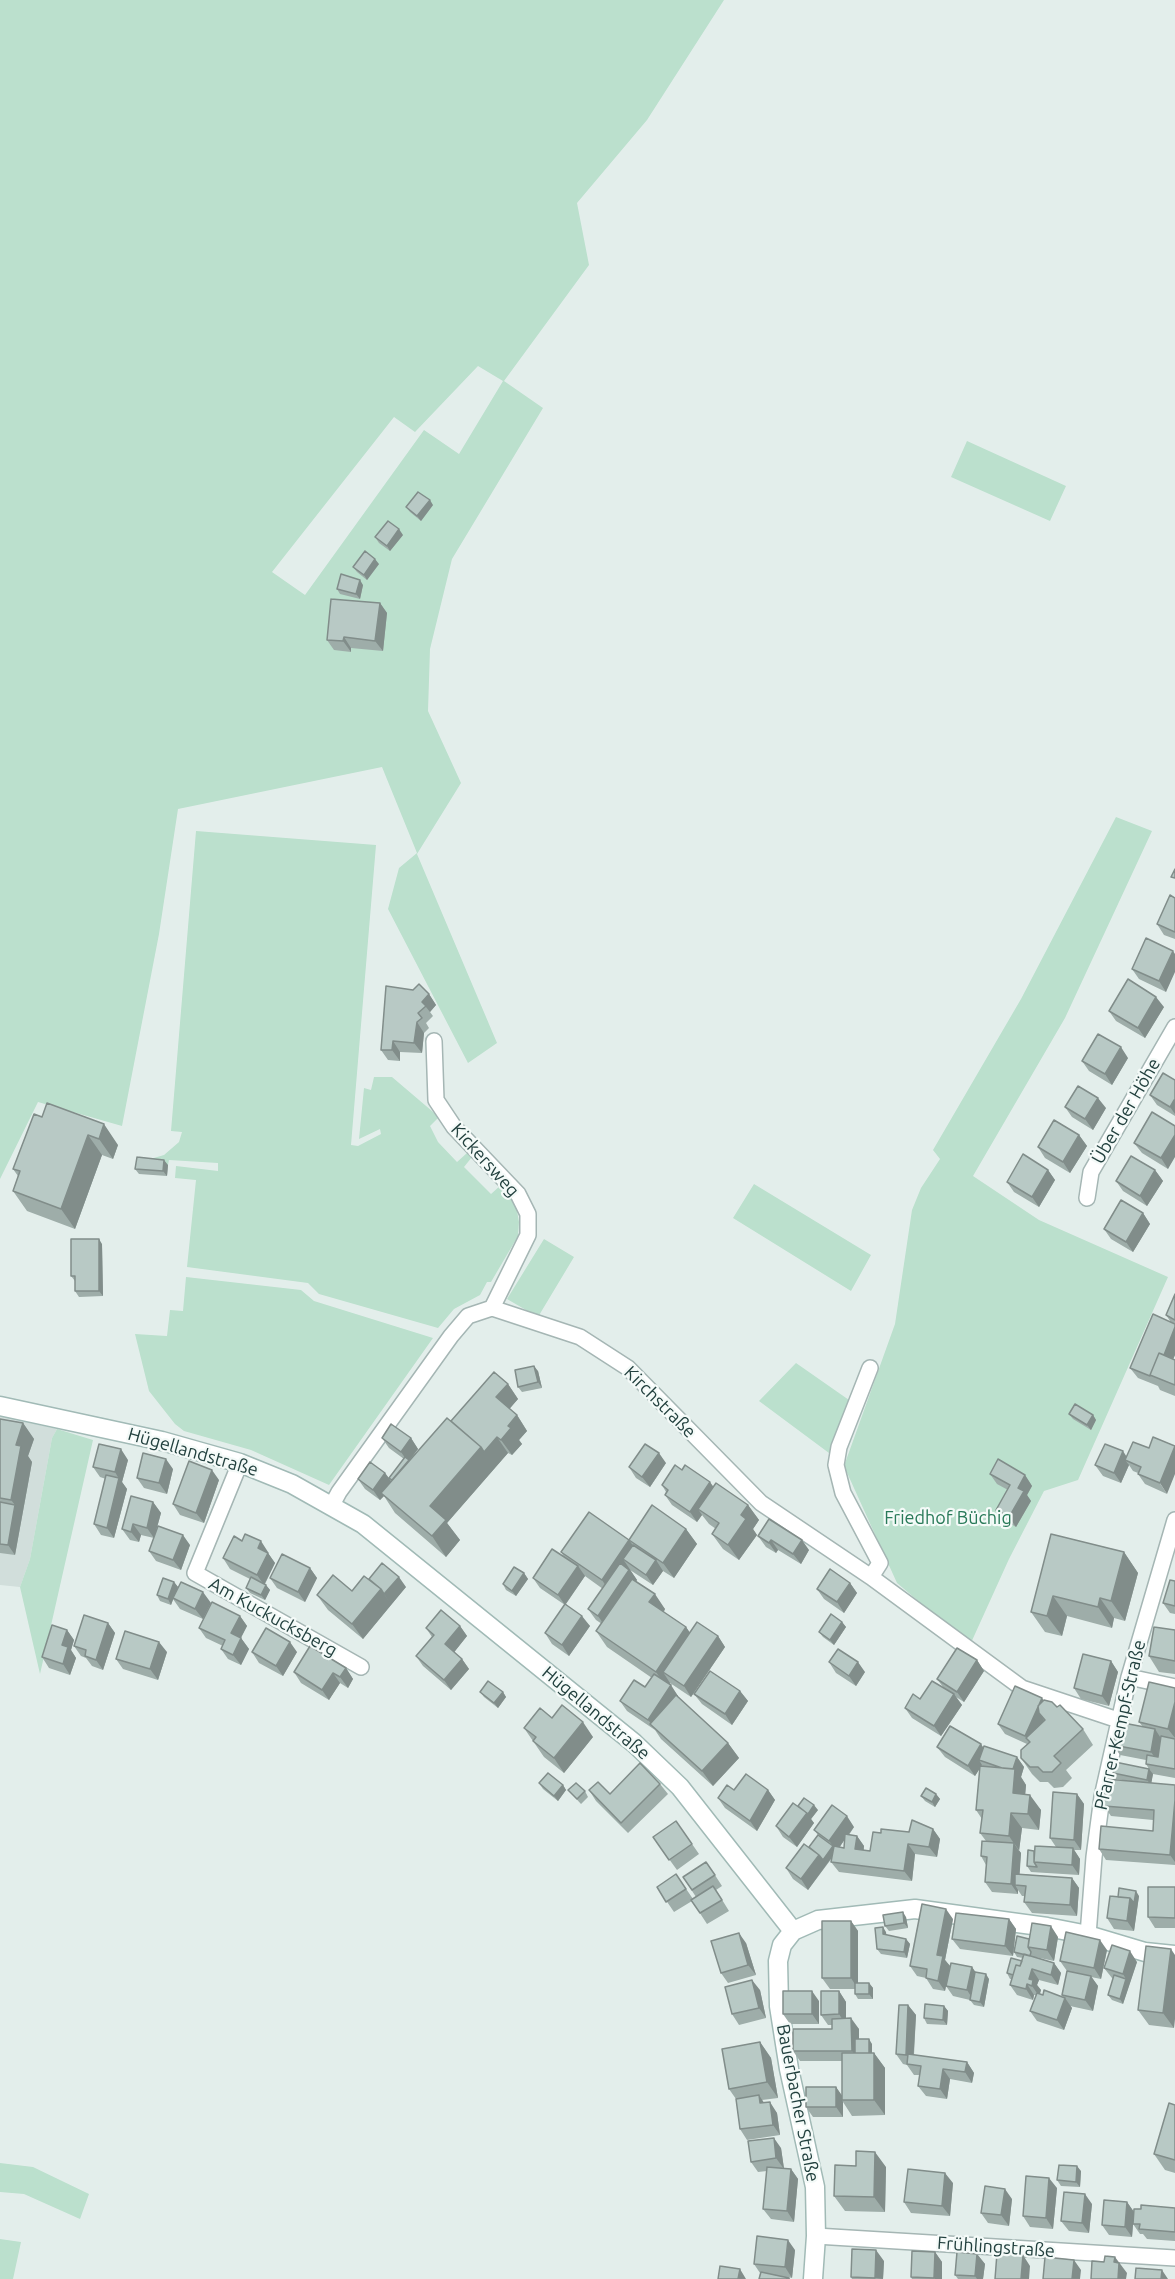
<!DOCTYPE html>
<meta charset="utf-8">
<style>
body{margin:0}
canvas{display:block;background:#e3eeeb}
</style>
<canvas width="1175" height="2279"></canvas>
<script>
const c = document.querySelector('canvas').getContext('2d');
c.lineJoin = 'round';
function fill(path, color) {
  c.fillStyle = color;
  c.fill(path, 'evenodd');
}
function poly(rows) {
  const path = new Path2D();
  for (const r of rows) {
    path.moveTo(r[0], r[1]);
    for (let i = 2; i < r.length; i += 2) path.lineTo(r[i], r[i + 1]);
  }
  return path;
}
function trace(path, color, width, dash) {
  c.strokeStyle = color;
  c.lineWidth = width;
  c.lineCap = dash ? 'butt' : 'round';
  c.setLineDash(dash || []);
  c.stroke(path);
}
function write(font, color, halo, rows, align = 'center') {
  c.font = font + ' Ubuntu,sans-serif';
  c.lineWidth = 4.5;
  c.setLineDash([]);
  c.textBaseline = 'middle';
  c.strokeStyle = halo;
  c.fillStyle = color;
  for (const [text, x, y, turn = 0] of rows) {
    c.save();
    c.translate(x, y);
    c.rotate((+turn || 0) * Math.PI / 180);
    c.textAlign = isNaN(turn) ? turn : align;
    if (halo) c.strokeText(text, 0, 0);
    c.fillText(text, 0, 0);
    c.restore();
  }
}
const built = poly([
 [0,1416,57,1429,52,1438,30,1559,20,1587,0,1585]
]);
const green = poly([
 [0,0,724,0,647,120,577,203,589,265,504,381,543,408,452,559,430,649,428,711,461,783,417,854,497,1043,468,1063,388,909,399,868,417,853,382,767,178,809,159,934,122,1126,38,1102,0,1179],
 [478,366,503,381,459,454,424,430,305,595,272,572,394,417,415,432],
 [967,441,1066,486,1050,521,951,477],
 [1116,817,1152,831,1065,1018,973,1176,1039,1220,1168,1277,1078,1480,1044,1491,1009,1559,970,1645,897,1583,844,1466,895,1324,912,1210,921,1188,940,1159,933,1150,1021,999],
 [196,831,376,845,351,1145,358,1146,381,1134,380,1129,359,1139,364,1088,371,1090,374,1077,392,1077,439,1117,430,1126,438,1142,457,1162,467,1153,472,1157,464,1167,491,1194,501,1185,516,1205,519,1222,518,1236,491,1282,487,1282,480,1295,454,1309,438,1328,319,1294,308,1283,187,1267,196,1180,175,1178,176,1166,218,1171,218,1163,169,1160,168,1165,140,1162,164,1155,179,1142,182,1132,171,1131],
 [754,1184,871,1255,851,1291,733,1218],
 [544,1239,574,1257,538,1317,507,1299],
 [186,1277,301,1290,314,1301,433,1338,329,1485,251,1450,184,1431,175,1424,149,1391,135,1334,167,1336,170,1310,183,1311],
 [796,1363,849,1400,829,1453,759,1401],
 [57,1429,93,1440,40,1674,20,1587,30,1559,52,1438],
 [0,2163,33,2167,89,2194,80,2219,24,2194,0,2192],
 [0,2239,21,2242,13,2279,0,2279]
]);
const street = poly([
 [434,1041,436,1100,454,1127,518,1194,528,1214,528,1235,492,1308],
 [1087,1198,1091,1172,1175,1027],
 [870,1368,839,1447,836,1465,843,1493,880,1563,871,1577],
 [240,1463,195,1573,361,1667],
 [332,1505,339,1492,451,1336,468,1316,492,1308,580,1337,628,1368,761,1503,871,1577,1022,1688,1118,1720],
 [1129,1677,1175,1687],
 [1088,1935,1094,1857,1102,1797,1129,1677,1175,1520],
 [816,2236,1175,2258]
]);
const secondary = poly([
 [0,1406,162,1441,240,1463,292,1484,363,1524,634,1743,680,1787,793,1931],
 [813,2279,816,2236,815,2187,789,2069,779,2006,778,1961,782,1945,793,1931,818,1920,915,1909,1047,1927,1088,1935,1145,1952,1175,1955]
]);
const wall = poly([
 [433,505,421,521,410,512,406,507],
 [403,535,390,551,379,543,375,537],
 [379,564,367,580,357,572,353,567],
 [363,585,360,599,340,594,337,589],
 [380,603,387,613,383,651,351,648,351,652,334,650,327,640],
 [1175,898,1175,939,1164,935,1157,924],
 [1173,951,1166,992,1139,979,1132,969],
 [429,994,436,1005,430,1012,433,1016,426,1023,429,1028,424,1033,422,1053,400,1052,400,1061,388,1060,381,1050],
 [1164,1007,1145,1038,1116,1021,1109,1011],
 [1128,1058,1112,1085,1089,1071,1082,1061],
 [1175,1080,1175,1116,1157,1105,1150,1095],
 [1065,1107,1106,1108,1093,1130,1072,1117],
 [34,1114,118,1145,113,1159,102,1155,75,1229,27,1211,13,1191,18,1176,13,1169],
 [1175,1126,1168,1169,1142,1153,1134,1143],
 [1079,1135,1087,1146,1070,1173,1045,1158,1038,1147],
 [168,1165,167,1176,139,1174,135,1169],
 [1048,1170,1055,1180,1039,1207,1014,1192,1007,1182],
 [1155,1170,1163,1181,1147,1206,1123,1191,1116,1181],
 [1143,1213,1150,1224,1133,1252,1111,1239,1104,1229],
 [102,1244,103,1296,79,1297,75,1291,75,1281,71,1276],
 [1175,1294,1175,1355,1173,1359,1175,1360,1175,1396,1160,1390,1158,1386,1138,1378,1130,1368,1170,1321,1166,1315],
 [538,1371,542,1388,522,1392,518,1387],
 [508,1384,518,1399,509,1409,517,1415,527,1431,519,1440,522,1444,512,1455,508,1453,447,1523,460,1540,446,1557,395,1513,384,1496,380,1500,365,1489,358,1479,385,1473,389,1478,404,1459,389,1448,382,1438,411,1438,418,1449,413,1456,451,1421],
 [1069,1414,1093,1415,1096,1420,1091,1430,1073,1419],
 [0,1419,23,1423,34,1439,28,1456,32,1462,15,1555,0,1553],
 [1133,1442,1167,1494,1145,1484,1138,1474,1138,1473,1133,1471,1129,1465,1121,1483,1103,1476,1095,1465,1127,1457],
 [128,1460,122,1482,127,1489,114,1538,101,1535,94,1524,106,1479,100,1477,93,1467],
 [666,1463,650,1487,636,1478,629,1467],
 [173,1469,167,1494,144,1488,137,1478],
 [682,1470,748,1505,759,1520,753,1529,757,1535,739,1560,723,1549,712,1534,716,1529,709,1524,702,1515,697,1522,672,1505,665,1495,666,1492,662,1485],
 [990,1474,1025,1475,1032,1486,1027,1495,1031,1501,1016,1527,1004,1520,996,1510,1008,1490,997,1484],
 [219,1480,204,1523,180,1515,173,1504],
 [153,1502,161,1513,155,1535,190,1545,181,1570,156,1561,149,1551,154,1538,141,1535,139,1542,130,1540,122,1529],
 [686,1529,697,1544,674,1578,663,1571,653,1585,630,1570,637,1580,636,1581,665,1609,664,1612,686,1627,690,1633,718,1636,725,1647,691,1697,670,1683,669,1684,678,1696,678,1697,728,1743,739,1758,713,1786,661,1739,655,1730,627,1711,620,1701,645,1687,652,1678,607,1647,596,1631,602,1624,596,1620,588,1609,603,1589,585,1576,566,1604,590,1626,569,1656,552,1644,545,1633,565,1605,540,1588,533,1578,564,1557,561,1552,629,1540,633,1545,629,1540],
 [1051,1534,1124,1552,1138,1573,1125,1621,1114,1618,1112,1628,1067,1616,1062,1636,1045,1632,1031,1612],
 [758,1536,809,1550,801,1564,778,1550,776,1553,766,1547],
 [268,1552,268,1553,275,1563,265,1584,270,1590,265,1600,250,1593,246,1588,250,1579,230,1569,223,1558],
 [310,1568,317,1578,305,1602,277,1588,270,1578],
 [524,1573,528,1579,516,1596,506,1590,503,1584],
 [369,1579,406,1587,363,1639,328,1610,317,1595,352,1591],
 [1175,1581,1175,1614,1170,1613,1163,1603],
 [174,1582,178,1587,175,1594,211,1603,203,1619,180,1609,173,1599,171,1605,160,1601,157,1595],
 [850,1583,857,1593,844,1613,824,1599,817,1589],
 [240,1616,247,1626,241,1638,249,1649,241,1665,228,1659,221,1649,223,1646,206,1638,199,1628],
 [842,1622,846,1627,834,1645,823,1637,819,1632],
 [108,1623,115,1633,103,1670,92,1666,86,1658,81,1656,74,1646],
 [460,1626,467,1636,454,1652,462,1659,469,1669,451,1690,423,1666,416,1656,432,1637,426,1628],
 [67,1630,74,1640,71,1650,76,1658,70,1675,49,1668,42,1657],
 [1175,1630,1175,1674,1159,1672,1149,1656],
 [167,1652,158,1680,123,1669,116,1659],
 [252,1652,297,1652,283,1676,259,1663],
 [977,1660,984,1671,964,1702,956,1697,962,1705,941,1736,912,1718,905,1708,943,1687,937,1679],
 [1111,1661,1118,1672,1109,1706,1081,1699,1074,1688],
 [829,1662,865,1672,856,1686,836,1673],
 [346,1668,353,1679,348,1688,340,1683,329,1700,301,1683,294,1672],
 [1175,1688,1175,1778,1153,1774,1151,1783,1175,1785,1175,1865,1106,1860,1099,1849,1153,1831,1153,1820,1111,1816,1104,1806,1130,1781,1116,1779,1113,1773,1149,1769,1146,1764,1146,1760,1120,1755,1113,1745,1143,1727,1139,1722],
 [740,1691,748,1701,732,1725,702,1704,694,1694],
 [480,1692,503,1692,506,1697,498,1708,484,1697],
 [1044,1700,1057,1707,1083,1729,1093,1745,1066,1770,1072,1778,1063,1787,1054,1788,1048,1782,1040,1782,1032,1774,1021,1758,1027,1744,1005,1734,998,1724],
 [552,1718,593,1737,564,1773,544,1757,524,1728],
 [981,1744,983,1748,1017,1757,1024,1767,1021,1777,1026,1785,1025,1795,1041,1810,1039,1830,1022,1828,1019,1851,1021,1853,1019,1874,1072,1878,1079,1888,1077,1916,1032,1913,1024,1902,1025,1896,1022,1896,1018,1890,1018,1894,992,1892,985,1882,986,1865,981,1856,986,1841,980,1833,982,1819,976,1810,980,1768,975,1776,945,1757,937,1747],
 [539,1783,563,1785,566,1790,558,1801,543,1789],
 [660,1784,668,1794,628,1833,596,1801,589,1790,610,1794],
 [568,1790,585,1791,588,1797,581,1804],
 [734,1790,768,1790,775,1800,757,1831,725,1808,718,1798],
 [936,1794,940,1799,935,1807,925,1801,921,1796],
 [1077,1794,1084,1804,1081,1850,1074,1850,1080,1859,1079,1875,1031,1872,1027,1866,1034,1851,1056,1847,1050,1838],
 [798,1806,818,1810,811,1819,814,1823,797,1847,783,1837,776,1826],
 [676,1821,699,1854,677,1870,653,1837],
 [854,1827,849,1835,857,1836,864,1846,864,1850,870,1851,881,1833,909,1832,933,1829,940,1839,937,1857,915,1854,912,1881,839,1872,831,1862,832,1858,808,1890,793,1879,786,1868,809,1847,818,1835,814,1830],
 [844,1840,844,1848,840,1847],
 [713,1872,722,1886,716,1890,729,1911,707,1924,692,1901,674,1912,657,1887,676,1874,693,1899,696,1897,683,1877],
 [1175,1887,1175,1928,1155,1928,1148,1917],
 [1139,1896,1134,1931,1114,1929,1107,1918,1118,1897],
 [906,1917,908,1928,889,1931,885,1926],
 [953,1919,945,1960,950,1966,972,1967,975,1972,989,1979,984,2007,974,2005,970,2000,953,1996,946,1986,945,1991,933,1989,926,1978,917,1976,910,1966],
 [1009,1919,1016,1929,1013,1956,960,1949,952,1939],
 [851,1921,858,1931,858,1983,869,1983,873,1988,873,1999,858,1999,855,1994,855,1989,830,1989,822,1978],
 [886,1932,886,1935,906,1939,910,1944,907,1958,881,1954,877,1949],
 [1058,1937,1054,1961,1035,1957,1054,1963,1061,1973,1058,1985,1039,1980,1037,1985,1041,1990,1040,1994,1043,1995,1063,1997,1062,1995,1067,1971,1060,1961,1107,1950,1101,1979,1091,1977,1098,1986,1093,2011,1070,2006,1072,2008,1064,2030,1037,2021,1030,2011,1036,1995,1034,1995,1033,2000,1017,1995,1010,1985,1012,1979,1010,1979,1007,1973,1022,1961,1023,1958,1017,1957,1014,1952,1029,1939],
 [746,1943,756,1975,728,1983,721,1973],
 [1171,1949,1174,2028,1149,2025,1138,2010],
 [1137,1962,1123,2004,1112,2000,1108,1995,1113,1979,1112,1978,1104,1968],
 [760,1990,766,2018,739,2025,732,2014],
 [839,1991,846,2002,846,2019,859,2029,859,2039,872,2044,872,2053,874,2053,885,2068,885,2115,852,2116,843,2102,843,2117,813,2117,806,2107,836,2087,842,2096,842,2061,800,2061,793,2051,832,2029,832,2025,828,2025,821,2015],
 [819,2001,819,2024,790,2024,783,2014],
 [908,2005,916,2015,914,2055,967,2062,974,2073,972,2083,950,2079,947,2099,926,2096,918,2086,920,2075,914,2075,907,2065,903,2064,896,2054],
 [944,2006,948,2011,947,2025,927,2024,924,2018],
 [760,2042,771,2058,778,2098,762,2100,764,2103,777,2113,780,2135,747,2140,740,2129,736,2099,729,2089],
 [1175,2105,1175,2173,1165,2170,1154,2154],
 [781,2148,784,2168,791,2169,798,2179,794,2222,771,2219,763,2209,767,2171,758,2172,751,2162],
 [886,2167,885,2212,845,2211,834,2196],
 [1081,2171,1080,2187,1061,2186,1057,2180],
 [953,2183,950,2216,911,2213,904,2202],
 [1057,2188,1053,2229,1030,2227,1023,2216],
 [1012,2199,1009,2226,988,2223,981,2213],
 [1127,2202,1134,2212,1132,2237,1109,2235,1102,2225],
 [1092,2204,1089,2233,1069,2231,1061,2221],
 [1175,2208,1175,2241,1147,2239,1143,2234,1140,2234,1133,2224,1141,2209],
 [795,2250,792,2278,788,2277,790,2279,759,2279,760,2273,754,2264],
 [935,2252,942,2262,942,2279,912,2279,911,2277],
 [977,2254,985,2264,983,2279,958,2279,955,2275],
 [884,2261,883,2279,852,2279,851,2277]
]);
const shadedWall = poly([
 [430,500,433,505,421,521,417,516],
 [399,529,403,535,390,551,387,546],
 [375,559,379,564,367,580,364,575],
 [360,580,363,585,360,599,356,594],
 [380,603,387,613,383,651,375,641],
 [344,637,351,648,351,652,343,641],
 [1173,951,1175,954,1175,972,1166,992,1159,981],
 [429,994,436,1005,430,1012,422,1002],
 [1156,997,1164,1007,1145,1038,1138,1028],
 [417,1022,424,1033,422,1053,414,1043],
 [393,1041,400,1052,400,1061,392,1050],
 [1121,1047,1128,1058,1112,1085,1105,1074],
 [1098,1098,1106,1108,1093,1130,1085,1119],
 [1174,1100,1175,1101,1175,1114,1170,1107],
 [104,1124,118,1145,113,1159,99,1139],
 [88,1135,102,1155,75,1229,61,1209],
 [1079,1135,1087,1146,1070,1173,1063,1162],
 [1175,1135,1175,1157,1168,1169,1161,1158],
 [164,1160,168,1165,167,1176,163,1171],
 [1048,1170,1055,1180,1039,1207,1032,1197],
 [1155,1170,1163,1181,1147,1206,1140,1196],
 [1143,1213,1150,1224,1133,1252,1126,1242],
 [99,1239,102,1244,103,1296,99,1291],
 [1175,1327,1175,1355,1164,1381,1155,1377],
 [534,1366,538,1371,542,1388,538,1382],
 [508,1384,518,1399,506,1413,496,1397],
 [517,1415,527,1431,519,1440,522,1444,512,1455,501,1440,508,1426],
 [1093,1415,1096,1420,1091,1430,1087,1425],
 [23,1423,34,1439,28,1456,32,1462,15,1555,8,1545,15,1505,11,1500,16,1445],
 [497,1437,508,1453,447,1523,460,1540,446,1557,432,1536,430,1506,481,1447],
 [411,1438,418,1449,408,1462,401,1452],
 [1175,1446,1175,1474,1167,1494,1160,1483],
 [121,1449,128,1460,122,1482,127,1489,114,1538,107,1528,119,1479,115,1472],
 [1123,1451,1130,1462,1125,1460,1129,1465,1121,1483,1114,1473],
 [659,1453,666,1463,650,1487,642,1477],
 [166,1459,173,1469,167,1494,159,1483],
 [212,1470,219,1480,204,1523,196,1513],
 [385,1473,393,1484,381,1493,384,1496,380,1500,373,1490],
 [1025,1475,1032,1486,1027,1495,1031,1501,1016,1527,1009,1517,1018,1488],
 [710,1482,718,1493,698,1509,702,1515,697,1522,690,1512],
 [153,1502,161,1513,154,1538,147,1528],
 [748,1505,759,1520,753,1529,757,1535,739,1560,728,1545,741,1515],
 [133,1524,141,1535,139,1542,131,1532],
 [686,1529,697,1544,674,1578,663,1563],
 [183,1535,190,1545,181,1570,173,1560],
 [629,1540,640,1555,623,1559,637,1580,605,1626,598,1616,612,1595,602,1580],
 [771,1540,778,1550,776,1553,769,1543],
 [802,1540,809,1550,801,1564,793,1554],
 [261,1541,268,1552,265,1558,258,1548],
 [1124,1552,1138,1573,1125,1621,1111,1601],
 [268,1553,275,1563,264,1585,257,1575],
 [656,1560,663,1571,653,1585,646,1575],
 [578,1566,585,1576,565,1605,558,1595],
 [310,1568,317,1578,305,1602,298,1592],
 [524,1573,528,1579,516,1596,512,1591],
 [399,1577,406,1587,391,1605,384,1594],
 [174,1582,178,1587,171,1605,168,1599],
 [850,1583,857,1593,844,1613,837,1602],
 [266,1585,270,1590,265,1600,261,1595],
 [381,1589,391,1605,363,1639,352,1624],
 [203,1592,211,1603,203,1619,195,1609],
 [655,1594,665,1609,660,1617,649,1602],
 [1053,1596,1067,1616,1062,1636,1047,1616],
 [1100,1598,1114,1618,1112,1628,1098,1607],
 [240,1616,247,1626,238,1643,231,1633],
 [582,1616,590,1626,569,1656,562,1645],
 [842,1622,846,1627,834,1645,830,1640],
 [108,1623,115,1633,103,1670,96,1660],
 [460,1626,467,1636,452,1655,445,1644],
 [686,1627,697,1643,663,1672,670,1683,667,1688,656,1672],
 [67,1630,74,1640,71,1650,76,1658,70,1675,63,1664,62,1645],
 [718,1636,725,1647,691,1697,684,1686],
 [241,1638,249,1649,241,1665,233,1655],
 [159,1642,167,1652,158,1680,150,1669],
 [290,1642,297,1652,283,1676,276,1666],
 [462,1659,469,1669,451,1690,444,1680],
 [977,1660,984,1671,964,1702,957,1692],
 [1111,1661,1118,1672,1109,1706,1102,1696],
 [858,1662,865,1672,856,1686,849,1676],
 [346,1668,353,1679,348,1688,340,1677],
 [333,1673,340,1683,329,1700,322,1690],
 [671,1685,678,1696,656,1729,648,1720],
 [740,1691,748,1701,732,1725,725,1714],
 [503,1692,506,1697,498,1708,494,1703],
 [954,1694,962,1705,941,1736,934,1726],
 [1042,1698,1049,1708,1039,1713,1044,1720,1033,1746,1025,1736],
 [1175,1702,1175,1738,1168,1729],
 [583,1722,593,1737,564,1773,554,1758],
 [1155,1729,1162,1740,1158,1762,1151,1752],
 [728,1743,739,1758,713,1786,702,1771],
 [981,1744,988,1755,979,1760,982,1765,975,1776,968,1766],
 [1017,1757,1024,1767,1021,1777,1026,1785,1024,1809,1013,1793,1012,1772],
 [1149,1769,1153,1774,1151,1785,1147,1780],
 [563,1785,566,1790,558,1801,554,1796],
 [768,1790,775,1800,757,1831,750,1821],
 [936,1794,940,1799,935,1807,932,1802],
 [1077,1794,1084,1804,1081,1850,1074,1840],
 [1030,1795,1041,1810,1039,1830,1028,1814],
 [1175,1800,1175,1862,1170,1855],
 [814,1805,818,1810,811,1819,814,1823,797,1847,789,1837,807,1813],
 [1011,1813,1022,1828,1019,1851,1009,1836],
 [847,1816,854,1827,808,1890,801,1879,819,1855,833,1846,829,1841],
 [933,1829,940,1839,937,1857,929,1847],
 [857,1836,864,1846,862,1859,855,1849],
 [1014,1843,1021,1853,1019,1885,1015,1885,1018,1890,1018,1894,1011,1884],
 [908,1844,915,1854,912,1881,904,1871],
 [1073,1848,1080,1859,1079,1875,1072,1865],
 [1072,1878,1079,1888,1077,1916,1070,1905],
 [1136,1891,1139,1896,1134,1931,1127,1921,1130,1898],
 [946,1909,953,1919,945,1960,950,1966,945,1991,938,1981,937,1955],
 [903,1912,906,1917,908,1928,904,1923],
 [1009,1919,1016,1929,1013,1956,1005,1946],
 [851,1921,858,1931,858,1989,851,1978],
 [1051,1926,1058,1937,1054,1961,1047,1950],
 [883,1927,886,1932,887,1940,883,1934],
 [739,1933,746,1943,756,1975,748,1965],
 [906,1939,910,1944,907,1958,904,1952],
 [1100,1940,1107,1950,1101,1979,1094,1968],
 [1171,1949,1175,1955,1175,2019,1174,2028,1163,2013],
 [1130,1951,1137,1962,1123,2004,1120,1999,1126,1979,1123,1974],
 [1054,1963,1061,1973,1058,1985,1051,1975],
 [972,1967,979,1977,974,2001,967,1990],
 [1032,1969,1039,1980,1037,1985,1041,1990,1039,1996,1032,1986,1029,1979],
 [986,1974,989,1979,984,2007,980,2002],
 [1091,1976,1098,1986,1093,2011,1085,2000],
 [752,1980,760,1990,766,2018,759,2008],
 [869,1983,873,1988,873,1999,869,1994],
 [1027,1984,1034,1995,1033,2000,1026,1989],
 [812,1991,819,2001,819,2024,812,2014],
 [839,1991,846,2002,846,2025,839,2014],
 [1065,1998,1072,2008,1064,2030,1057,2020],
 [908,2005,916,2015,913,2065,906,2055],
 [944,2006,948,2011,947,2025,943,2020],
 [851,2018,859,2029,859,2061,852,2051],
 [869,2039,872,2044,872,2068,869,2063],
 [760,2042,771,2058,778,2098,767,2082],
 [874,2053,885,2068,885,2115,874,2100],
 [967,2062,974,2073,972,2083,965,2072],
 [943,2069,950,2079,947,2099,940,2089],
 [836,2087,843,2097,842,2100,843,2102,843,2117,836,2107],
 [759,2095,766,2106,760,2103],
 [770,2102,777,2113,780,2135,773,2125],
 [774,2138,781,2148,784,2169,776,2158],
 [875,2152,886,2167,885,2212,874,2197],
 [1077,2166,1081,2171,1080,2187,1076,2182],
 [791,2169,798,2179,794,2222,787,2211],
 [945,2173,953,2183,950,2216,942,2206],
 [1049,2178,1057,2188,1053,2229,1046,2218],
 [1005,2189,1012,2199,1009,2226,1001,2215],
 [1085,2194,1092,2204,1089,2233,1082,2223],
 [1127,2202,1134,2212,1132,2237,1125,2227],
 [788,2240,795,2250,792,2278,785,2267],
 [876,2250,884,2261,883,2279,875,2278],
 [935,2252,942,2262,942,2279,935,2279,934,2278],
 [977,2254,985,2264,983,2279,977,2279,975,2276],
 [1023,2255,1030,2266,1029,2279,1021,2279],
 [1115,2257,1127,2273,1126,2279,1118,2279,1114,2262],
 [1074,2260,1081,2270,1080,2279,1072,2279],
 [740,2269,746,2279,738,2279],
 [1162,2270,1168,2279,1161,2279]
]);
const building = poly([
 [418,492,430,500,417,516,406,507,418,492],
 [388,521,399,529,387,546,375,537,388,521],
 [365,551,375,559,364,575,353,567,365,551],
 [341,574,360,580,356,594,337,589,341,574],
 [331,599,380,603,375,641,344,637,343,641,327,640,331,599],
 [1175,869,1175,878,1171,877,1175,869],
 [1170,895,1175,898,1175,932,1157,924,1170,895],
 [1146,938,1173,951,1159,981,1132,969,1146,938],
 [1128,979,1156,997,1138,1028,1109,1011,1128,979],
 [419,984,429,994,422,1002,426,1006,418,1013,422,1018,417,1022,414,1043,393,1041,392,1050,381,1050,386,986,413,990,419,984],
 [1098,1034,1121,1047,1105,1074,1082,1061,1098,1034],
 [1163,1073,1175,1080,1175,1101,1174,1100,1170,1107,1150,1095,1163,1073],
 [1078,1086,1098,1098,1085,1119,1065,1107,1078,1086],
 [47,1103,104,1124,99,1139,88,1135,61,1209,13,1191,20,1171,13,1169,34,1114,42,1117,47,1103],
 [1152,1112,1175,1126,1175,1135,1161,1158,1134,1143,1152,1112],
 [1054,1120,1079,1135,1063,1162,1038,1147,1054,1120],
 [1023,1154,1048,1170,1032,1197,1007,1182,1023,1154],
 [1131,1156,1155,1170,1140,1196,1116,1181,1131,1156],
 [137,1157,164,1160,163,1171,135,1169,137,1157],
 [1121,1200,1143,1213,1126,1242,1104,1229,1121,1200],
 [71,1239,99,1239,99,1291,75,1291,75,1276,71,1276,71,1239],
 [1175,1294,1175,1320,1166,1315,1175,1294],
 [1153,1314,1175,1324,1175,1327,1164,1355,1159,1353,1150,1375,1150,1376,1130,1368,1153,1314],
 [1159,1353,1175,1360,1175,1385,1150,1375,1159,1353],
 [534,1366,538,1382,518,1387,515,1370,534,1366],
 [494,1372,508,1384,496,1397,517,1415,508,1426,511,1428,501,1440,497,1437,484,1452,481,1447,451,1421,494,1372],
 [1075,1404,1093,1415,1087,1425,1069,1414,1075,1404],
 [447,1418,481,1447,430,1506,446,1520,432,1536,381,1493,447,1418],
 [0,1419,23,1423,16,1445,21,1446,11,1500,0,1498,0,1419],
 [391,1424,411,1438,401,1452,382,1438,391,1424],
 [1153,1437,1175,1446,1160,1483,1138,1474,1141,1467,1125,1460,1133,1442,1149,1448,1153,1437],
 [99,1444,121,1449,115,1472,93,1467,99,1444],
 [645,1444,659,1453,642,1477,629,1467,645,1444],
 [1105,1444,1123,1451,1114,1473,1095,1465,1105,1444],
 [143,1453,166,1459,159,1483,137,1478,143,1453],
 [405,1457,409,1460,392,1480,389,1478,405,1457],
 [998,1459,1025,1475,1018,1488,1024,1491,1009,1517,996,1510,1010,1485,990,1474,998,1459],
 [189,1461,212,1470,196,1513,173,1504,189,1461],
 [370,1462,385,1473,373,1490,358,1479,370,1462],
 [675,1465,682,1470,685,1465,710,1482,690,1512,665,1495,668,1490,662,1485,675,1465],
 [106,1475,119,1478,107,1528,94,1524,106,1475],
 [716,1483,748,1505,741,1515,746,1519,728,1545,712,1534,719,1523,698,1509,716,1483],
 [131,1496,153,1502,147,1528,133,1524,131,1532,122,1529,131,1496],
 [0,1502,15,1505,8,1545,0,1544,0,1502],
 [652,1505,686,1529,663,1563,629,1540,652,1505],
 [589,1512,629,1540,602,1580,561,1552,589,1512],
 [769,1519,802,1540,793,1554,771,1540,769,1543,758,1536,769,1519],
 [158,1526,183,1535,173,1560,149,1551,158,1526],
 [245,1534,261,1541,258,1548,268,1553,257,1575,223,1558,234,1536,242,1541,245,1534],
 [1051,1534,1124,1552,1111,1601,1100,1598,1098,1607,1053,1596,1047,1616,1031,1612,1051,1534],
 [633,1545,656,1560,646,1575,623,1559,633,1545],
 [552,1549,578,1566,558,1595,533,1578,552,1549],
 [282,1554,310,1568,298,1592,270,1578,282,1554],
 [382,1563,399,1577,384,1594,381,1589,369,1579,382,1563],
 [620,1563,629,1570,598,1616,588,1609,620,1563],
 [514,1567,524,1573,512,1591,503,1584,514,1567],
 [830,1569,850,1583,837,1602,817,1589,830,1569],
 [333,1575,352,1591,364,1576,381,1589,352,1624,317,1595,333,1575],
 [251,1577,266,1585,261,1595,246,1588,251,1577],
 [163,1578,174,1582,168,1599,157,1595,163,1578],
 [632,1579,655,1594,649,1602,686,1627,656,1672,596,1631,632,1579],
 [1170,1580,1175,1581,1175,1606,1163,1603,1170,1580],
 [181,1582,203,1592,195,1609,173,1598,181,1582],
 [212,1602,240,1616,231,1633,241,1638,233,1655,221,1649,225,1640,199,1628,212,1602],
 [565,1604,582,1616,562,1645,545,1633,565,1604],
 [441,1610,460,1626,445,1644,462,1659,444,1680,416,1656,434,1635,426,1628,441,1610],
 [831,1614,842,1622,830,1640,819,1632,831,1614],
 [84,1615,108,1623,96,1660,85,1656,86,1650,74,1646,84,1615],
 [697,1622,718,1636,684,1686,663,1672,697,1622],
 [52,1625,67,1630,62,1645,68,1647,63,1664,42,1657,52,1625],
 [1154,1627,1175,1630,1175,1661,1149,1656,1154,1627],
 [266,1628,290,1642,276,1666,252,1652,266,1628],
 [125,1631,159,1642,150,1669,116,1659,125,1631],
 [310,1646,346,1668,340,1677,333,1673,322,1690,294,1672,310,1646],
 [957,1648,977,1660,957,1692,937,1679,957,1648],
 [838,1649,858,1662,849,1676,829,1662,838,1649],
 [1083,1654,1111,1661,1102,1696,1074,1688,1083,1654],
 [710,1671,740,1691,725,1714,694,1694,710,1671],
 [654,1674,671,1685,648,1720,620,1701,634,1680,645,1687,654,1674],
 [488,1681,503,1692,494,1703,480,1692,488,1681],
 [932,1681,954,1694,934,1726,905,1708,913,1694,920,1699,932,1681],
 [1149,1682,1175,1688,1175,1702,1168,1729,1139,1722,1149,1682],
 [1015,1686,1042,1698,1025,1736,998,1724,1015,1686],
 [676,1695,728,1743,702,1771,650,1724,676,1695],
 [1044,1700,1052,1702,1057,1707,1060,1705,1083,1729,1054,1756,1061,1763,1052,1772,1043,1772,1038,1767,1030,1767,1021,1758,1021,1750,1030,1742,1026,1738,1045,1720,1039,1713,1038,1706,1044,1700],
 [562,1705,583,1722,554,1758,533,1741,536,1737,524,1728,540,1708,552,1718,562,1705],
 [1118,1722,1155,1729,1151,1752,1113,1745,1118,1722],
 [950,1726,981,1744,968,1766,937,1747,950,1726],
 [1161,1736,1175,1739,1175,1769,1146,1764,1147,1755,1158,1757,1161,1736],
 [984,1746,1017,1757,1013,1769,1002,1768,979,1760,984,1746],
 [1115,1762,1149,1769,1147,1780,1113,1773,1115,1762],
 [640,1763,660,1784,621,1823,589,1790,598,1782,610,1794,640,1763],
 [980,1766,1015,1769,1013,1793,1030,1795,1028,1814,1011,1813,1009,1836,980,1833,983,1810,976,1810,980,1766],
 [548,1773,563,1785,554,1796,539,1783,548,1773],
 [746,1774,768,1790,750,1821,718,1798,727,1785,734,1790,746,1774],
 [1106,1779,1175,1785,1175,1800,1170,1855,1099,1849,1101,1826,1153,1831,1154,1810,1104,1806,1106,1779],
 [576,1783,585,1791,577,1799,568,1790,576,1783],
 [926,1788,936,1794,932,1802,921,1796,926,1788],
 [1053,1792,1077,1794,1074,1840,1050,1838,1053,1792],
 [804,1798,814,1805,808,1814,798,1806,804,1798],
 [793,1803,807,1813,789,1837,776,1826,793,1803],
 [832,1805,847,1816,829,1841,814,1830,832,1805],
 [912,1820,933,1829,929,1847,908,1844,904,1871,831,1862,834,1846,844,1848,845,1834,857,1836,855,1849,870,1851,873,1832,881,1833,881,1829,909,1832,912,1820],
 [676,1821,692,1844,669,1860,653,1837,676,1821],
 [818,1835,833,1846,823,1860,819,1855,809,1847,818,1835],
 [982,1841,1014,1843,1011,1884,985,1882,987,1857,981,1856,982,1841],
 [804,1844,819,1855,801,1879,786,1868,804,1844],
 [1035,1846,1073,1848,1072,1865,1034,1862,1035,1846],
 [1028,1850,1034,1851,1034,1862,1037,1867,1027,1866,1028,1850],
 [706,1862,715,1875,692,1890,683,1877,706,1862],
 [676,1874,686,1889,666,1902,657,1887,676,1874],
 [1015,1874,1072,1878,1070,1905,1024,1902,1026,1886,1015,1885,1015,1874],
 [713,1886,722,1900,700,1913,691,1900,713,1886],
 [1148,1887,1175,1887,1175,1918,1148,1917,1148,1887],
 [1119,1888,1136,1891,1134,1903,1130,1898,1118,1897,1119,1888],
 [1110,1896,1130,1898,1127,1921,1107,1918,1110,1896],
 [922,1904,946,1909,937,1955,943,1956,938,1981,926,1978,927,1969,910,1966,922,1904],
 [903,1912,904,1923,885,1926,883,1915,903,1912],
 [956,1913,1009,1919,1005,1946,952,1939,956,1913],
 [822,1921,851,1921,851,1978,822,1978,822,1921],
 [1032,1923,1051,1926,1047,1950,1028,1947,1032,1923],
 [883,1927,883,1934,906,1939,904,1952,877,1949,875,1928,883,1927],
 [1066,1932,1100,1940,1094,1968,1060,1961,1066,1932],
 [739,1933,748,1965,721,1973,711,1941,739,1933],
 [1017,1936,1029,1939,1028,1947,1031,1952,1030,1956,1014,1952,1017,1936],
 [1112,1945,1130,1951,1123,1974,1104,1968,1112,1945],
 [1146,1946,1171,1949,1163,2013,1138,2010,1146,1946],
 [1024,1954,1054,1963,1051,1975,1032,1969,1029,1979,1033,1980,1032,1986,1027,1984,1026,1989,1010,1985,1016,1965,1020,1966,1024,1954],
 [1011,1958,1022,1961,1020,1966,1016,1965,1013,1975,1007,1973,1011,1958],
 [951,1963,972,1967,967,1990,946,1986,951,1963],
 [1067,1971,1091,1976,1085,2000,1062,1995,1067,1971],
 [975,1972,986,1974,980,2002,970,2000,975,1972],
 [1114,1975,1126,1979,1120,1999,1108,1995,1114,1975],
 [752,1980,759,2008,732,2014,725,1987,752,1980],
 [855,1983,869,1983,869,1994,855,1994,855,1983],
 [1044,1990,1065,1998,1057,2020,1030,2011,1037,1993,1043,1995,1044,1990],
 [783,1991,812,1991,812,2014,783,2014,783,1991],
 [821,1991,839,1991,839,2014,821,2015,821,1991],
 [925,2004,944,2006,943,2020,924,2018,925,2004],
 [899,2005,908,2005,906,2055,896,2054,899,2005],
 [851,2018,852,2051,793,2051,793,2029,832,2029,832,2019,851,2018],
 [855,2039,869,2039,869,2053,855,2053,855,2039],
 [760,2042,767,2082,729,2089,722,2049,760,2042],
 [842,2053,874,2053,874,2100,842,2100,842,2053],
 [908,2054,967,2062,965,2072,943,2069,940,2089,918,2086,921,2066,907,2064,908,2054],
 [806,2087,836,2087,836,2107,806,2107,806,2087],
 [759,2095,760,2103,770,2102,773,2125,740,2129,736,2099,759,2095],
 [1169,2103,1175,2105,1175,2160,1154,2154,1169,2103],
 [774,2138,776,2158,751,2162,748,2141,774,2138],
 [856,2151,875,2152,874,2197,834,2196,835,2165,856,2166,856,2151],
 [1059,2165,1077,2166,1076,2182,1057,2180,1059,2165],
 [767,2167,791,2169,787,2211,763,2209,767,2167],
 [908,2169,945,2173,942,2206,904,2202,908,2169],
 [1026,2176,1049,2178,1046,2218,1023,2216,1026,2176],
 [985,2186,1005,2189,1001,2215,981,2213,985,2186],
 [1064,2192,1085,2194,1082,2223,1061,2221,1064,2192],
 [1104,2200,1127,2202,1125,2227,1102,2225,1104,2200],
 [1141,2205,1175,2208,1175,2232,1139,2229,1140,2224,1133,2224,1134,2209,1141,2209,1141,2205],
 [757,2236,788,2240,785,2267,754,2264,757,2236],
 [852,2249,876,2250,875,2278,851,2277,852,2249],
 [912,2251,935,2252,934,2278,911,2277,912,2251],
 [957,2252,977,2254,975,2276,955,2275,957,2252],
 [997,2253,1023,2255,1021,2279,995,2279,997,2253],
 [1105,2256,1115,2257,1114,2262,1119,2263,1118,2279,1091,2279,1092,2261,1104,2262,1105,2256],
 [1045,2257,1074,2260,1072,2279,1043,2279,1045,2257],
 [720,2266,740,2269,738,2279,718,2279,720,2266],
 [1136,2268,1162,2270,1161,2279,1135,2279,1136,2268],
 [761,2272,789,2278,789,2279,759,2279,761,2272]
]);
const streetNames = [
 ["Über der Höhe",1126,1111,-60],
 ["Kickersweg",485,1160,48],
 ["Kirchstraße",660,1402,45],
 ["Hügellandstraße",193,1452,16],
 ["Am Kuckucksberg",273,1617,29],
 ["Hügellandstraße",596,1713,40],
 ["Pfarrer-Kempf-Straße",1120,1725,-77],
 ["Bauerbacher Straße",798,2103,79],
 ["Frühlingstraße",996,2247,4]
];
const parkNames = [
 ["Friedhof Büchig",948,1518]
];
fill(built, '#d1dedb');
fill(green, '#bbe0cd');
trace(street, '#a5b6b4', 18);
trace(secondary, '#a1bab6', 21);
trace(street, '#fff', 15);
trace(secondary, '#fff', 18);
fill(wall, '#9eada9');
fill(shadedWall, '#818d8a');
fill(building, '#b8c9c5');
trace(building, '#818d8a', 1.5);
write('18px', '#22403e', '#f4faf8', streetNames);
write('18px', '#297a59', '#f4faf8', parkNames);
</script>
